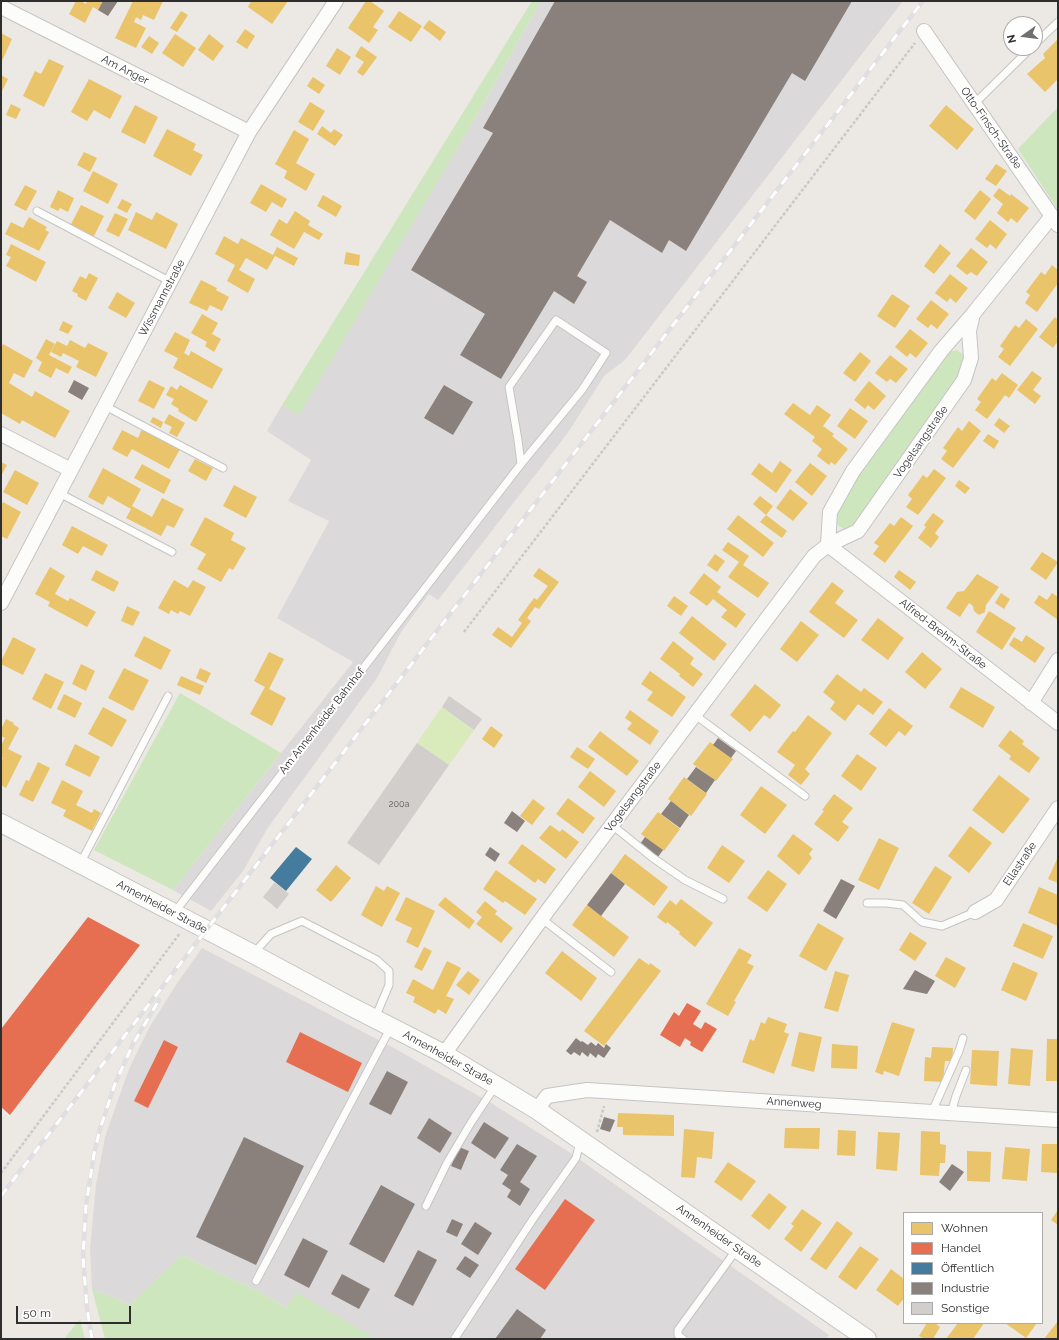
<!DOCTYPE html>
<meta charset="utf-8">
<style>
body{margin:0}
#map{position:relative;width:1059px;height:1340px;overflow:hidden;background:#ece8e4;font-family:Raleway,sans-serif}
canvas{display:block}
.frame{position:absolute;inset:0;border:2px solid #2e2e2e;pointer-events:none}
.legend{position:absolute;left:903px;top:1212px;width:140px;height:112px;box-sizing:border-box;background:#fff;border:1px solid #ababab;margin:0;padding:5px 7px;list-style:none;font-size:12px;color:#2e2e2e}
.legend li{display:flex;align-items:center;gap:8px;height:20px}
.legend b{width:20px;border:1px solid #ababab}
.north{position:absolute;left:1003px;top:16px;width:40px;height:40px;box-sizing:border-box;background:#fff;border:1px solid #ababab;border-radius:50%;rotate:256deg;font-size:11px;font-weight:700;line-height:16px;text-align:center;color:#2e2e2e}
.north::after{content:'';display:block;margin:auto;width:14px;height:18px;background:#706f6e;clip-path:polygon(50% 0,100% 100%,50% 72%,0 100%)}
.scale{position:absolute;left:16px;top:1306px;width:115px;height:18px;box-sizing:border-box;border:2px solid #2e2e2e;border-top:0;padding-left:5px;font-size:12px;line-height:14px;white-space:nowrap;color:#2e2e2e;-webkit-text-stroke:3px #fff;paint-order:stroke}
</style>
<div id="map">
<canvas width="1059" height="1340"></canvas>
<div class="frame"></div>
<ul class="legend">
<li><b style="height:11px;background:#e9c46a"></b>Wohnen</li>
<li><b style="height:11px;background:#e76f51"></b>Handel</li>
<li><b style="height:11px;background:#457b9d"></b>Öffentlich</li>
<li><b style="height:11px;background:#8a817c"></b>Industrie</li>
<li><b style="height:11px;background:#d1cecb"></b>Sonstige</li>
</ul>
<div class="north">N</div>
<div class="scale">50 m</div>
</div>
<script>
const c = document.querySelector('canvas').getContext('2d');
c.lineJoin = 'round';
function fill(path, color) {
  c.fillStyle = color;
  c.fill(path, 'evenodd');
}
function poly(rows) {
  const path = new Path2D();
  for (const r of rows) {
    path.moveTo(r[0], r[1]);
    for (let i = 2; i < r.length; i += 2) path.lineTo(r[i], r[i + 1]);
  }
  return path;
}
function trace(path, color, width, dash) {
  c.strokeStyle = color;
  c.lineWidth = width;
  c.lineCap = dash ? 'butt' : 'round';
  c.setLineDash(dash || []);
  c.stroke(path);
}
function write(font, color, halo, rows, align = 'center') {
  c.font = font + ' Raleway,sans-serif';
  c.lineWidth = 4;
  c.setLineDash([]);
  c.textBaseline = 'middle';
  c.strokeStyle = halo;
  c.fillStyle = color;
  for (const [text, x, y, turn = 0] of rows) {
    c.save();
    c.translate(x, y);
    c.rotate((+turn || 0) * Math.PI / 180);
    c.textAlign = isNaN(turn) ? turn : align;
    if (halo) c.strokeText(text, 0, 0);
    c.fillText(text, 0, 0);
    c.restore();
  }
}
const industrial = poly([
 [541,1,903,1,625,360,604,376,567,434,438,600,429,594,401,632,377,678,267,829,243,871,211,911,173,890,353,662,277,618,329,521,288,501,311,460,267,431,282,405,299,414,476,117],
 [202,948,392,1047,491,1103,566,1150,829,1335,826,1339,376,1339,296,1293,286,1308,260,1292,181,1255,130,1305,92,1289,90,1248,96,1185,105,1137,129,1069,149,1028,176,985]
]);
const green = poly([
 [532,1,541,1,476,117,299,415,282,405],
 [1058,107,1058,210,1018,149],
 [957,350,964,355,966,364,955,385,854,527,847,531,839,526,836,521,838,512,867,461,948,352],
 [180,693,281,753,173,890,94,850],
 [181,1255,260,1292,286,1308,296,1292,376,1339,105,1339,92,1289,130,1305],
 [80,1319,85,1339,64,1339]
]);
const pitch = poly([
 [442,707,474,730,449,765,417,743]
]);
const homes = poly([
 [76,1,81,1,86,4,87,1,103,1,98,10,93,7,85,23,69,14],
 [133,1,163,1,154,20,143,15,141,20,136,17,134,22,146,28,136,48,115,38],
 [251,1,288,1,272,24,248,7],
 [366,1,370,1,384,11,373,27,378,30,369,43,348,28],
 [181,11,188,15,177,32,170,28],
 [399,11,422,26,411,42,388,27],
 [429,20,446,32,440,41,423,28],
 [245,29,255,36,247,49,236,42],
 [1,33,12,39,1,63],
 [175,34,196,48,183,67,162,53],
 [209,34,224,46,213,61,198,50],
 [149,36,159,43,152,54,141,47],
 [1058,39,1058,79,1045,92,1027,74,1045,58,1043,54],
 [361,46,377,57,363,76,357,72,364,62,355,56],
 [337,48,351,57,340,75,326,66],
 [49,59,64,66,44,107,23,96,35,71,41,74],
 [1,75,8,79,1,93],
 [313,77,325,85,319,94,307,86],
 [89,79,122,96,110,119,94,110,87,121,71,112],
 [310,102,325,111,313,131,298,122],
 [11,104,21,109,16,119,6,115],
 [135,105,158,117,145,144,121,132],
 [946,105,974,129,957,150,929,126],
 [322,126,331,133,334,129,343,135,335,146,317,134],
 [167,129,196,144,193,150,203,155,191,176,153,156],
 [294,130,309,139,296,163,315,174,306,191,284,178,287,171,275,164],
 [84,152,97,158,90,172,77,165],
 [996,164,1007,171,996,186,985,179],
 [93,171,118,184,108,204,83,191],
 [261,184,287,199,282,208,272,202,266,212,250,203],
 [25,185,37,191,26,211,14,205],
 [999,188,1010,196,1011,194,1029,208,1017,223,1011,218,1008,222,997,213,1003,204,993,196],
 [58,190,74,198,68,212,60,208,58,211,50,207],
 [980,190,991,199,975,220,964,211],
 [323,195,342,206,336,217,317,206],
 [122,199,132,204,127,213,117,208],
 [81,205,104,216,93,238,70,226],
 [295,211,310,221,308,225,323,234,319,240,304,232,294,249,270,235,279,219,287,224],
 [136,212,152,220,156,212,178,224,166,249,128,230],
 [115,213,128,219,119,237,106,231],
 [29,217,47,227,45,230,49,232,39,251,5,234,11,222,23,228],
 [990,220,1007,234,996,249,990,244,987,248,975,239],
 [224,236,238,244,241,238,273,255,277,247,298,258,294,266,275,256,267,270,246,258,239,270,255,279,248,293,227,281,235,265,215,254],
 [11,244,46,262,36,282,6,266,11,257,6,255],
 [940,244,951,253,934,274,924,266],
 [971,248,988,262,977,276,971,272,967,275,956,266],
 [346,252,360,255,359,266,344,264],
 [1052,265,1058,270,1058,283,1037,312,1025,303,1030,295,1026,292,1041,272,1045,275],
 [89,273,98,278,86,301,77,296,78,294,72,291,80,276,86,279],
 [950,274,968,288,956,303,950,298,947,302,935,293],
 [201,280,217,288,216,290,229,297,222,311,210,305,207,311,189,303],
 [117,292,135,303,126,318,108,308],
 [892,294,910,306,895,328,877,316],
 [931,300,949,314,937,329,931,324,928,328,916,319],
 [202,314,218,323,212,334,221,339,214,352,205,346,207,342,191,333],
 [1055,317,1058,320,1058,335,1056,337,1058,338,1058,341,1053,348,1039,337],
 [1026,319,1038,329,1010,366,998,357,1004,349,1000,346,1015,325,1019,328],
 [63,321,73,326,68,334,59,330],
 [910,329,928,343,916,358,910,353,907,357,895,347],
 [175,332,190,340,184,353,189,356,191,351,223,369,212,389,173,368,178,358,164,351],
 [46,339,55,344,49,355,72,367,68,374,56,368,51,378,38,371,42,362,36,358],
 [70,340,85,348,88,343,108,353,96,377,76,367,79,361,63,353,61,357,51,352,57,341,67,346],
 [3,344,33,361,24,378,14,373,9,383,32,397,35,391,70,411,55,438,22,420,20,424,1,413,1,348],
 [860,352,871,361,855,382,843,373],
 [890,355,908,369,896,383,890,379,887,382,875,373],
 [1032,371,1042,378,1033,390,1041,396,1035,404,1017,390],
 [1002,373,1018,385,1009,398,1005,395,987,419,975,410,981,402,977,399,992,378,996,381],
 [149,380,165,388,154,409,138,401],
 [869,381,886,396,874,410,868,405,865,409,854,400],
 [180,385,208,401,196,422,178,411,179,409,171,404,174,399,166,395,171,386,177,390],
 [793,403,810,415,817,405,831,415,823,426,834,434,832,436,848,449,835,465,831,462,829,465,817,456,822,449,812,441,815,437,784,414],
 [850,408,868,421,855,439,837,426],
 [169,414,185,423,177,437,169,433,172,427,164,423],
 [153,417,163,422,161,428,150,422],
 [999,418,1010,426,1004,433,994,425],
 [969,421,981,431,953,468,941,459,947,451,943,448,958,427,962,431],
 [142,429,180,449,169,469,132,449,127,457,112,449,122,430,138,438],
 [988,434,999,441,994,449,983,441],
 [195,459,213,468,206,481,188,471],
 [780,461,792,470,776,493,751,474,759,463,772,473],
 [1,462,7,465,1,476],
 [810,463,827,476,812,496,795,482],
 [142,464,171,480,164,494,134,478],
 [103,468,141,489,132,506,152,517,162,498,184,509,174,528,167,525,161,536,126,518,131,509,108,496,103,505,88,497],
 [934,469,946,478,918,515,906,507,912,499,908,495,923,475,927,478],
 [15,470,39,483,27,505,3,492],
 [959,480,970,488,965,494,955,486],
 [234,485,257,497,246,518,223,506],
 [790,489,808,503,793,521,776,508],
 [760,496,773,506,766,515,787,531,782,538,760,522,766,515,753,504],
 [3,502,21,512,7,539,1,536,1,506],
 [933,513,944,521,935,533,939,537,931,548,918,538,926,527,924,525],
 [738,515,774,543,763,557,727,529],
 [205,517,234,533,231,540,246,548,233,570,229,568,221,582,197,569,206,554,190,545],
 [901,517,913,526,885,563,873,554,879,546,874,543,890,523,894,526],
 [72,526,108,545,102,556,83,546,78,554,62,545],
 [728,542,749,556,743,565,769,583,758,598,728,577,739,562,722,550],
 [1042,552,1058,562,1046,580,1030,569],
 [715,554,725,561,717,572,707,565],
 [50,567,65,576,55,594,68,601,70,598,96,612,87,627,48,606,50,602,35,594],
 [539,568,559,582,539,609,535,607,527,618,531,621,511,648,492,635,498,627,512,637,522,623,518,620,534,598,537,600,548,586,533,576],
 [96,570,119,582,114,592,91,580],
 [899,570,916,582,910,590,894,577],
 [704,573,721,587,717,592,746,614,736,628,721,617,727,610,713,599,707,606,689,593],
 [977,574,999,587,986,605,985,612,979,615,974,611,973,606,969,603,960,617,946,608,957,592,964,591],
 [174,580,188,588,193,580,206,587,190,616,180,611,178,614,171,610,169,614,158,608],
 [832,582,844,591,835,603,858,620,844,638,809,612],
 [1001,593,1010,599,1004,609,995,603],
 [1052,593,1058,597,1058,620,1034,603,1039,595,1047,600],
 [674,596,688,606,681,616,667,606],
 [127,606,140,612,133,626,121,621],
 [989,611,1016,628,1002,650,976,632],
 [692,616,727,644,714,661,679,633],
 [878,618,904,638,888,660,861,640],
 [801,621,819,635,797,662,780,649],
 [1026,635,1045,648,1035,663,1009,645,1014,637,1022,642],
 [144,636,171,650,161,670,134,656],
 [13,637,36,649,23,675,1,664,1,661],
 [673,641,694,658,690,664,703,674,693,687,679,676,680,674,660,659],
 [269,652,284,659,269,689,286,698,272,726,250,714,265,687,254,681],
 [922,652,942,669,925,689,905,672],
 [81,664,95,671,86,691,72,684],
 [124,668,149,680,133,711,108,698],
 [200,668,211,673,206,683,196,678],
 [650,671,686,697,672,717,647,700,653,692,641,684],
 [45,673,64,682,51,709,32,699],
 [837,674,861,692,864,688,883,702,873,715,858,704,845,721,830,709,835,702,823,692],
 [181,676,204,686,200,695,177,685],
 [755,684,781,705,770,719,764,715,750,732,730,715],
 [961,687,995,707,983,728,949,707],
 [64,694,82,703,75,718,57,709],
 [103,707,127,720,112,747,88,734],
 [889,708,913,726,905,736,899,731,886,747,869,734],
 [630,710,659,731,650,745,627,729,632,723,625,718],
 [808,715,832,733,805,769,810,774,801,785,788,775,795,765,777,752,793,731,795,732],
 [6,719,14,723,13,724,19,728,8,749,22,756,6,788,1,785,1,761,3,758,1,757,1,745,5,738,1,736,1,729],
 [491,726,503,735,494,748,482,739],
 [1010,730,1024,741,1022,744,1040,758,1029,773,1009,759,1011,756,998,746],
 [600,731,639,761,627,776,588,747],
 [710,742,733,759,716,781,693,764],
 [75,744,100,757,90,777,65,765],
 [577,747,595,759,588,769,570,757],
 [857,754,877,768,861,791,841,776],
 [38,762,50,768,33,802,19,795,26,780,29,781],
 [590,771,616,791,604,807,578,787],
 [999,775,1030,799,1003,834,972,810],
 [684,777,707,794,691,816,668,799],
 [62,780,83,791,76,805,92,813,94,809,101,813,92,831,63,816,66,810,51,803],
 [761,786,787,805,765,834,740,815],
 [834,794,853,808,842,822,849,827,838,842,814,824,824,811,822,810],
 [568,798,595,818,583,834,556,814],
 [533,799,545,808,532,825,520,816],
 [658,812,680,829,664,851,641,834],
 [550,825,560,832,562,829,579,842,566,859,539,838],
 [970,826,992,843,969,873,948,856],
 [793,834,813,849,809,854,812,858,799,875,777,856],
 [879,838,899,848,879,890,858,880],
 [522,844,556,869,545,884,538,879,535,883,508,863],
 [722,845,745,861,729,883,707,868],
 [625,854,668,887,654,906,611,873],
 [1058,857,1058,883,1048,879],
 [336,865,351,878,331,902,316,890],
 [935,866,952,877,929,914,912,903],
 [496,870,537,899,525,915,505,901,503,903,483,889],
 [768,870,787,884,767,912,747,898],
 [376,886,384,891,387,886,400,893,382,927,361,915],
 [1039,887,1058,895,1058,926,1028,913],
 [406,897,435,911,418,948,406,942,412,928,395,920],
 [445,897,475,921,469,929,438,905],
 [681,899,713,923,695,947,679,934,680,932,667,922,666,924,657,917,670,900,676,905],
 [485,901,497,911,495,914,513,928,501,943,476,924,482,917,476,912],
 [587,905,629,937,614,957,572,925],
 [818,923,844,938,826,971,799,956],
 [1023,923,1053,936,1043,959,1013,946],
 [910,932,927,943,915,961,899,950],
 [424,947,432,951,422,971,414,967],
 [739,948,752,955,747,963,754,966,734,1001,736,1002,728,1016,706,1004],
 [562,951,597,978,581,1001,545,973],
 [946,957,966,968,955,988,935,976],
 [639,958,649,965,650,963,661,971,604,1046,584,1031],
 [447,961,461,968,446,996,454,999,446,1014,438,1009,435,1014,413,1002,415,997,406,993,413,979,433,990],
 [1013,962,1038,973,1026,1001,1001,990],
 [468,971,480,980,469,995,456,985],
 [835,971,849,975,838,1012,824,1008],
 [768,1017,787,1024,784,1032,789,1034,774,1074,742,1062,750,1039,754,1041,761,1022,765,1024],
 [892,1022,915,1029,899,1076,884,1071,883,1075,875,1072],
 [799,1032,822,1037,814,1072,791,1066],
 [1047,1039,1058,1039,1058,1081,1046,1081],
 [832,1044,858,1046,857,1069,831,1068],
 [932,1047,953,1048,952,1061,945,1061,943,1082,924,1081,925,1057,931,1058],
 [1011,1048,1033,1050,1030,1086,1008,1084],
 [972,1050,999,1051,997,1086,970,1084],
 [618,1113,674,1115,674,1136,623,1135,623,1127,617,1127],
 [785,1128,820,1128,819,1149,784,1148],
 [684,1129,714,1132,712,1159,697,1157,695,1178,681,1177],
 [838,1130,856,1131,855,1156,837,1155],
 [921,1131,940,1132,940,1144,946,1145,945,1163,940,1163,939,1176,920,1175],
 [878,1132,900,1133,897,1171,876,1169],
 [1042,1144,1058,1144,1058,1173,1041,1172],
 [1005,1147,1030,1149,1027,1181,1002,1179],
 [967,1151,991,1152,990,1182,967,1181],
 [728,1162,756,1181,741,1201,714,1182],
 [769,1193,787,1207,769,1230,751,1216],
 [802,1209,822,1223,801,1252,784,1239,794,1226,791,1224],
 [1058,1210,1058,1225,1051,1220],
 [837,1221,853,1233,826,1270,810,1259],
 [860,1246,879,1259,856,1290,838,1277],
 [891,1269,904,1279,904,1298,898,1306,876,1290],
 [1058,1321,1058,1339,1044,1339],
 [927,1323,937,1323,936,1324,940,1327,933,1339,924,1339,919,1336],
 [958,1323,984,1323,973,1339,946,1339],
 [1005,1323,1037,1323,1026,1338]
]);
const shops = poly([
 [88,917,140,945,10,1115,1,1107,1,1029],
 [687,1003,701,1011,693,1024,701,1029,705,1022,717,1029,702,1052,690,1045,691,1042,685,1038,680,1047,660,1035,674,1012,679,1016],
 [300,1032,362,1063,348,1092,286,1062],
 [164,1040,178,1047,148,1108,134,1101],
 [565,1199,595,1220,545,1290,515,1269]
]);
const public = poly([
 [296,847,312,859,286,891,270,878]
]);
const industry = poly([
 [103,1,118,1,108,16,98,10],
 [555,1,852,1,805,81,792,73,686,251,669,240,662,253,610,220,577,276,587,282,574,304,554,291,501,379,460,355,485,314,411,270,493,133,483,128],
 [74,380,89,388,82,400,68,392],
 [444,385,473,402,453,435,424,418],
 [718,738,736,751,731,758,713,745],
 [696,767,715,780,706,793,687,779],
 [671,801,689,815,680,828,661,814],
 [512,811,525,821,517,832,504,823],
 [645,837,663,850,658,857,640,844],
 [490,847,500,854,495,862,485,855],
 [611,873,625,884,601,916,587,905],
 [841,879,855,886,836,919,823,911],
 [915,970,935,981,927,994,903,989],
 [576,1038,581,1042,582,1041,588,1045,591,1042,596,1046,598,1043,604,1048,606,1044,611,1048,604,1058,598,1054,596,1058,590,1053,588,1057,582,1052,580,1056,574,1052,571,1055,566,1051],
 [387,1071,408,1082,391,1115,369,1104],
 [604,1117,615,1120,610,1132,600,1129],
 [429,1118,452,1133,440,1153,417,1138],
 [484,1122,509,1138,495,1159,471,1143],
 [244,1137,304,1166,256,1265,196,1237],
 [517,1144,537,1156,520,1182,530,1189,520,1206,507,1197,511,1190,502,1184,508,1175,500,1170],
 [459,1147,469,1151,461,1170,451,1166],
 [952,1164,964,1172,950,1191,939,1182],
 [381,1185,415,1204,384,1263,349,1244],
 [452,1219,463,1224,457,1237,446,1232],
 [475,1222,492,1233,478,1255,461,1244],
 [303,1238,328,1251,309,1288,284,1275],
 [418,1250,437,1260,413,1306,394,1296],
 [465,1256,479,1265,470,1278,456,1269],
 [342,1274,370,1289,359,1309,331,1294],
 [517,1309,546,1330,540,1339,495,1339]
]);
const building = poly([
 [449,696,482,719,474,730,442,707],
 [417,743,449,765,379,865,347,843],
 [275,882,289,894,277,909,263,897]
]);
const path = poly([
 [464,632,915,43],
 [597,1132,604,1106],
 [1,1173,180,933]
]);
const service = poly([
 [1035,44,1058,22],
 [974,104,1031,48],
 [37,211,171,282],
 [105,406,223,468],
 [59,493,172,552],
 [695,715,805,796],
 [612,825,653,858,685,880,723,899],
 [80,864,168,696],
 [867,903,886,903,903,905,922,922,942,926,975,912],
 [174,913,521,464,582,390,606,353,556,320,509,387,518,440,521,464],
 [542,919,611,972],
 [253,954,271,934,302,921,377,960,389,971,389,985,375,1018],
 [932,1112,959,1051,963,1038],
 [951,1113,956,1096,966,1070],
 [426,1206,447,1163,472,1121,496,1085],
 [256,1281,391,1027],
 [455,1338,533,1219,576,1158,580,1142],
 [683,1339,678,1335,678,1330,737,1249]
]);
const minor = poly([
 [1,7,249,132],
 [924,31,1058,225],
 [1,434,71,470],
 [828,545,830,512,853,471,941,351,973,314,1052,216],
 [828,545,1058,723],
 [1,603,249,132,336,1],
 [1031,703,1058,660],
 [975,912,996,900,1058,808],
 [444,1054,548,910,814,556,828,545,858,531,964,380,971,358,969,331,973,314],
 [537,1110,547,1096,587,1090,1058,1120]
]);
const tertiary = poly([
 [1,823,253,954,346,1004,444,1054,537,1110,867,1339]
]);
const rail = poly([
 [1,1196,923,1],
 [92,1339,87,1308,83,1257,86,1205,94,1154,100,1129,115,1084,133,1044,159,1000]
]);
const numberNames = [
 ["200a",399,804]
];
const streetNames = [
 ["Am Anger",125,70,27],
 ["Otto-Finsch-Straße",991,128,55],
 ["Wissmannstraße",162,298,-62],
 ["Vogelsangstraße",921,442,-55],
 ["Alfred-Brehm-Straße",943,634,38],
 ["Am Annenheider Bahnhof",322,721,-52],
 ["Vogelsangstraße",633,797,-53],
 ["Ellastraße",1020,864,-56],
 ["Annenheider Straße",162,907,28],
 ["Annenheider Straße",448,1058,29],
 ["Annenweg",794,1103,4],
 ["Annenheider Straße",719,1236,35]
];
fill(industrial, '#dcd9db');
fill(green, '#cee6be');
fill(pitch, '#d9eabb');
fill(homes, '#e9c46a');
fill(shops, '#e76f51');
fill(public, '#457b9d');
fill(industry, '#8a817c');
fill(building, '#d1cecb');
trace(service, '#c5c4c5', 9);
trace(minor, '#c5c4c5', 16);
trace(tertiary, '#c5c4c5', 20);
trace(path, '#c9c9c8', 2.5, [3, 2]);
trace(service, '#fcfcfb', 7);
trace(minor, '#fcfcfb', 14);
trace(tertiary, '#fcfcfb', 18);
trace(rail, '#dfdfe1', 4.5);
trace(rail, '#fff', 3, [9]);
write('9px', '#585857', null, numberNames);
write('11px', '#2e2e2e', '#fff', streetNames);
</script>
